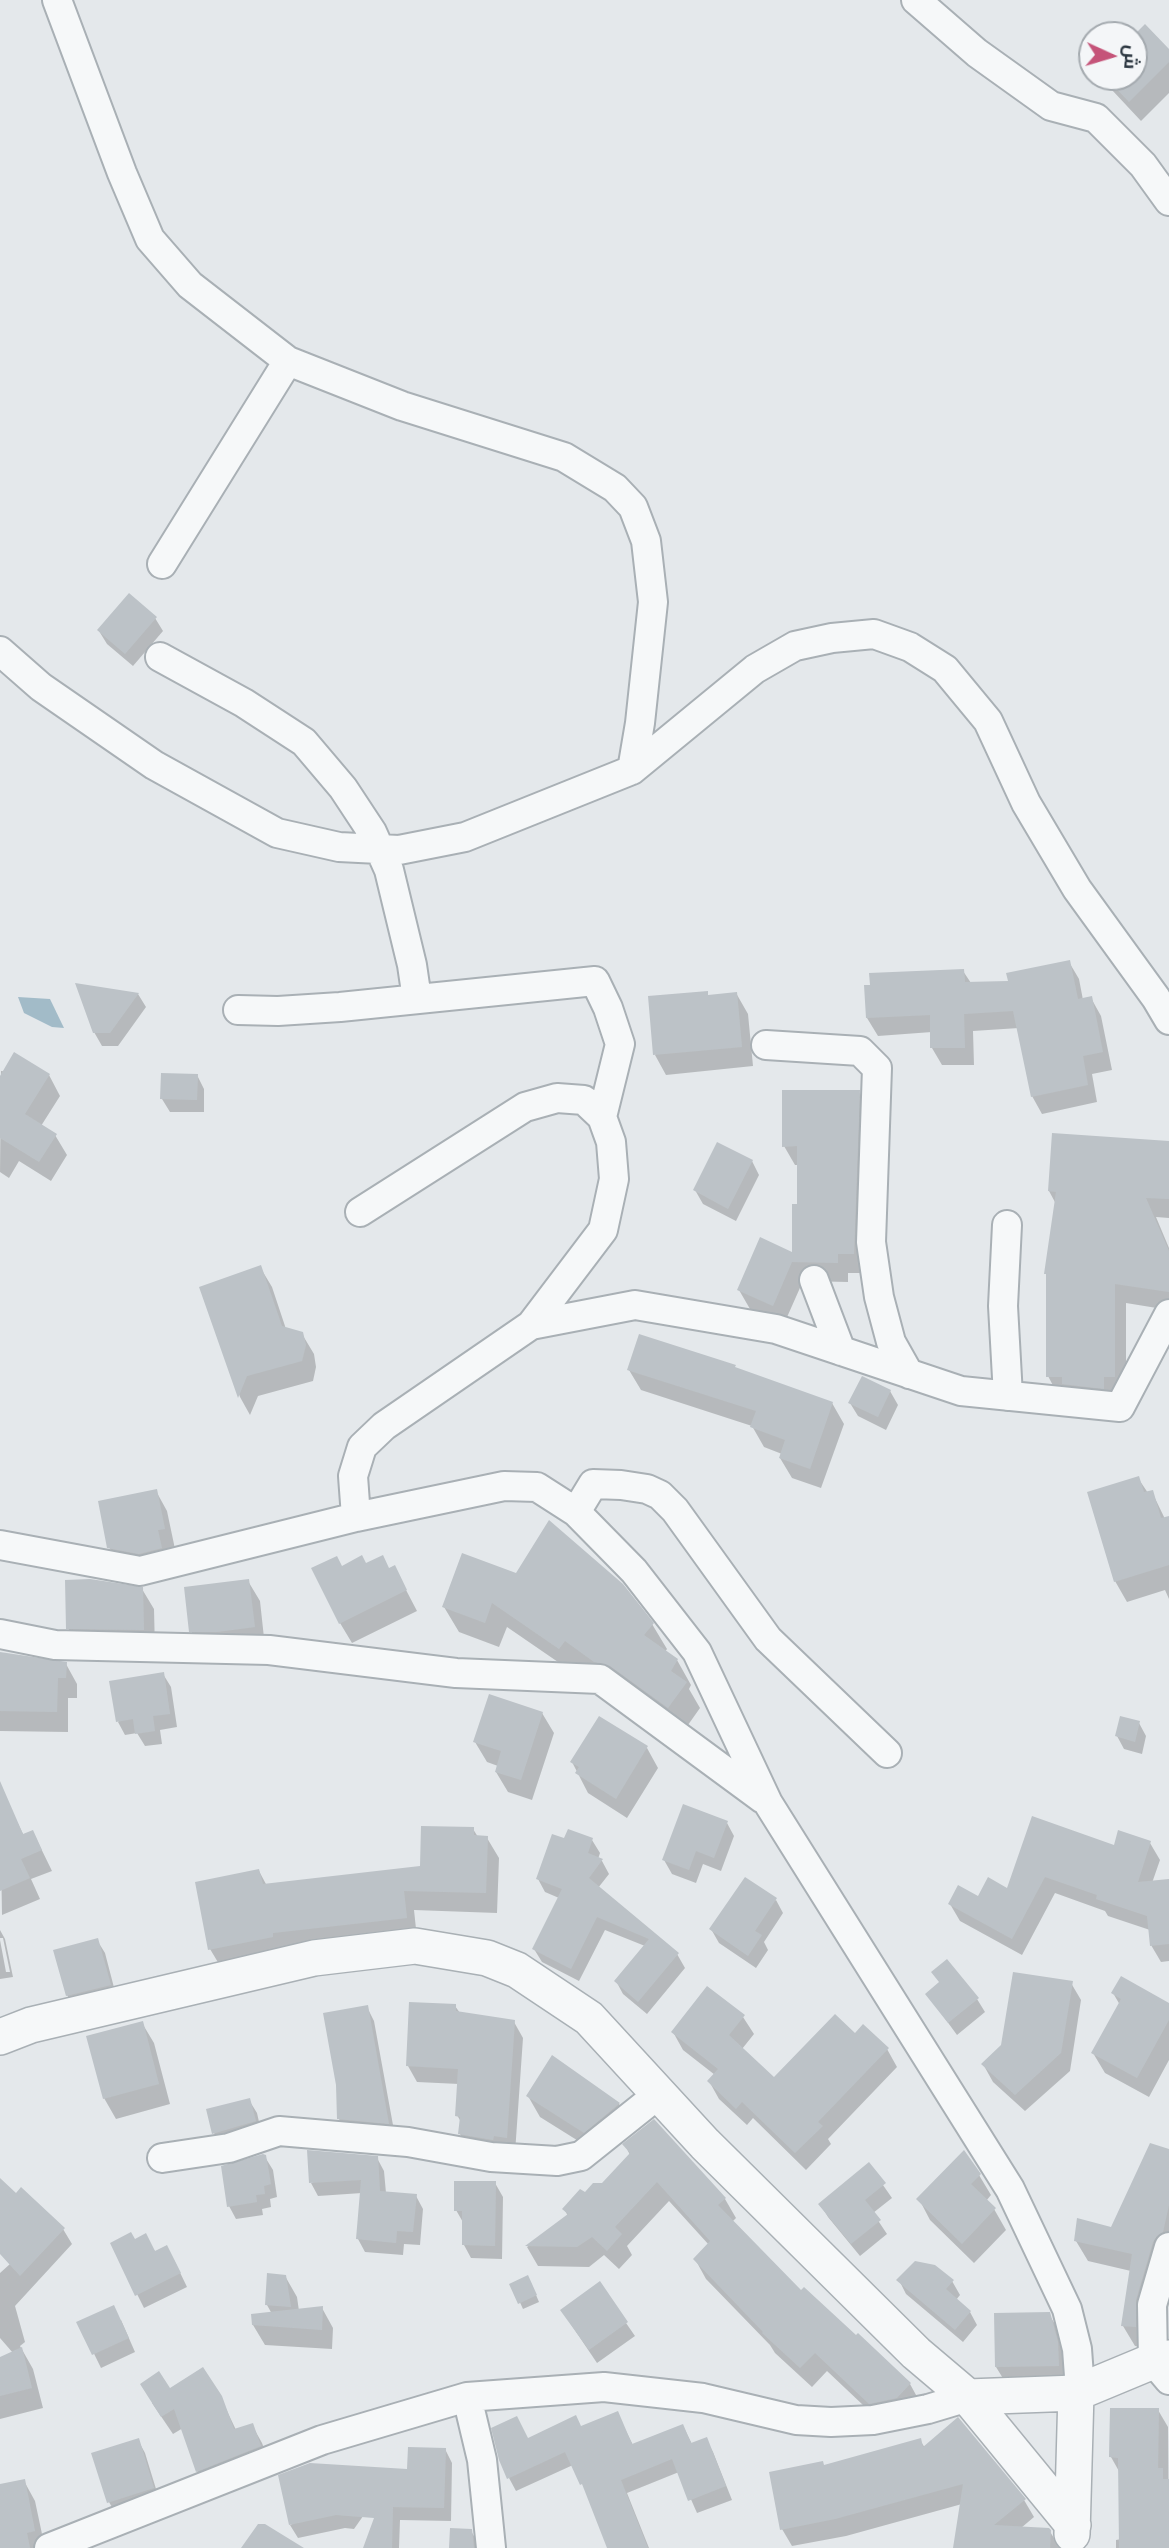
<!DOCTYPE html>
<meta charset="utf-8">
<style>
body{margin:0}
#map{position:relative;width:1169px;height:2548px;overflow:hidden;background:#e4e8eb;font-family:Commissioner,Cairo,sans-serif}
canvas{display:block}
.north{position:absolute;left:1078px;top:21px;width:70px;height:70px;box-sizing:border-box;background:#f4f6f8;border:2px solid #a4aaaf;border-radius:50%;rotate:94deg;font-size:19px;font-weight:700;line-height:28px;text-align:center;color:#2d3842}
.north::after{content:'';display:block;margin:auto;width:24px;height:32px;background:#c55479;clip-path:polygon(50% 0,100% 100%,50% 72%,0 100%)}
</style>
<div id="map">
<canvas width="1169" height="2548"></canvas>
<div class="north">ش</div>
</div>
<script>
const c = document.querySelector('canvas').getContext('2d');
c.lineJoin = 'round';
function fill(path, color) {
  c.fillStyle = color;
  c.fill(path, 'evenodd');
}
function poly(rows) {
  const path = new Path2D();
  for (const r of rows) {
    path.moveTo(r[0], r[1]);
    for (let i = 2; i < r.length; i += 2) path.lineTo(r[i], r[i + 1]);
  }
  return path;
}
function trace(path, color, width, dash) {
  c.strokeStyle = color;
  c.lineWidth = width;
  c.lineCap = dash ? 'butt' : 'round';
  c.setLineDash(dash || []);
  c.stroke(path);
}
const water = poly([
 [18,997,50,999,64,1028,52,1027,24,1013]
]);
const shadow = poly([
 [1134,37,1169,52,1169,93,1141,121,1112,90,1104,77,1134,77],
 [155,618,163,631,133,666,107,644,99,631],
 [1069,962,1079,979,1083,1000,1091,998,1101,1016,1112,1070,1092,1074,1097,1102,1042,1114,1032,1096,1019,1028,973,1031,974,1065,942,1065,932,1048,932,1032,878,1036,867,1018,866,987,963,971,971,983,1010,983],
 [78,985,138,994,146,1007,118,1046,102,1046,94,1032],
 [736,993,748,1014,753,1066,666,1075,655,1055,708,996],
 [1,1071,49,1075,60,1096,41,1126,55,1135,67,1155,51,1181,19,1161,9,1178,0,1172],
 [197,1075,204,1089,204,1112,170,1112,162,1099],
 [859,1092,870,1111,864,1273,848,1273,848,1282,803,1281,784,1324,750,1309,739,1290,794,1254,799,1206,799,1165,795,1165,784,1146],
 [1169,1143,1169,1218,1156,1217,1169,1248,1169,1310,1126,1303,1126,1397,1059,1397,1048,1376,1056,1204,1049,1191],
 [752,1161,759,1175,736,1221,703,1204,695,1190],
 [260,1267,272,1287,286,1329,302,1334,314,1354,316,1367,313,1381,258,1396,250,1415,240,1397,201,1288],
 [629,1370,736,1370,832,1403,844,1424,821,1488,792,1478,780,1458,782,1454,764,1447,752,1426,641,1390],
 [890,1391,898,1405,886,1430,858,1416,850,1403],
 [1138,1478,1148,1493,1152,1492,1165,1519,1169,1517,1169,1599,1165,1590,1127,1602,1115,1581],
 [156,1491,167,1511,175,1549,121,1568,109,1547],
 [464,1555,652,1624,667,1649,665,1652,677,1660,691,1685,689,1689,700,1708,683,1732,574,1673,507,1627,499,1647,459,1632,444,1607],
 [366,1565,389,1570,394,1567,417,1611,352,1643,340,1623,342,1568],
 [248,1581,260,1601,265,1647,203,1651,191,1631],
 [142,1589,154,1609,155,1650,79,1648,68,1628],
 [0,1653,66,1664,77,1684,77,1698,68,1698,68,1732,0,1731],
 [163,1674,171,1687,177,1727,160,1730,162,1744,145,1746,137,1733,125,1735,118,1722],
 [542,1713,554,1733,532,1800,508,1792,496,1772,498,1766,487,1762,475,1742],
 [1139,1723,1146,1736,1142,1754,1124,1749,1117,1736],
 [647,1748,658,1768,627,1818,588,1793,572,1762],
 [3,1793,24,1836,33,1832,52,1871,31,1879,40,1899,2,1915,0,1795],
 [727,1823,734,1836,721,1871,703,1864,696,1883,672,1874,664,1860],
 [473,1829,478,1837,487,1838,499,1858,497,1913,414,1910,417,1938,222,1969,210,1949,259,1871,267,1886,421,1868],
 [592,1840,600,1853,598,1859,602,1861,609,1874,598,1888,677,1954,685,1968,647,2014,623,1994,616,1981,645,1946,605,1930,579,1981,542,1962,534,1949,559,1898,545,1892,538,1879,566,1841],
 [1150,1843,1160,1860,1152,1883,1169,1881,1169,1961,1161,1962,1151,1945,1150,1930,1108,1916,1105,1911,1055,1893,1022,1955,960,1921,950,1904,1008,1891,1115,1847],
 [776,1900,783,1913,764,1942,768,1950,756,1968,719,1943,711,1929],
 [0,1930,5,1939,13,1977,0,1979,0,1940,6,1972,10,1972,3,1938,0,1938],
 [97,1940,105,1953,117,1999,75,2009,67,1995],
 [934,1973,977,1999,985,2012,957,2035,927,1994,940,1983],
 [1071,1983,1081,2000,1070,2071,1025,2111,993,2082,983,2064],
 [1113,1993,1169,2005,1169,2060,1149,2097,1105,2073,1093,2053,1120,2005],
 [455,2006,460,2013,514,2022,523,2038,515,2153,469,2150,460,2134,461,2122,457,2115,459,2084,417,2082,408,2066],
 [367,2007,374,2021,395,2136,346,2132,339,2119],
 [743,2017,754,2034,742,2049,774,2080,855,2035,887,2049,897,2067,828,2139,831,2144,806,2170,753,2118,747,2125,719,2099,709,2081,715,2075,683,2050,673,2032],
 [142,2023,154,2043,170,2104,116,2119,104,2098],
 [553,2057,619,2104,631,2124,596,2152,540,2117,528,2096],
 [249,2100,257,2113,262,2135,221,2146,214,2133],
 [625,2145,725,2199,736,2218,732,2222,801,2293,910,2384,921,2404,882,2423,827,2371,812,2387,775,2353,770,2345,706,2279,695,2259,709,2245,669,2201,627,2246,632,2255,619,2269,604,2255,589,2267,538,2266,527,2247,568,2216,564,2209,603,2185,630,2155],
 [1169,2151,1169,2255,1146,2347,1135,2346,1123,2326,1131,2271,1088,2261,1076,2241,1112,2229],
 [265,2157,273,2170,277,2197,270,2199,271,2207,262,2209,263,2215,236,2219,229,2206],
 [377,2158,384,2171,386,2193,416,2196,423,2209,420,2245,404,2244,403,2255,365,2252,358,2239,362,2193,318,2196,311,2183],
 [869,2165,892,2198,873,2213,887,2234,860,2256,828,2217,820,2204],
 [979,2175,991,2195,986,2201,994,2209,1006,2230,974,2263,930,2220,919,2199],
 [495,2183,503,2197,502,2259,471,2258,464,2245,464,2224,456,2210],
 [0,2195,63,2229,72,2244,15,2306,25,2342,20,2346,33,2369,43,2408,0,2419,0,2359,13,2353,0,2338,0,2273,10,2264,0,2232],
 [135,2241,174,2260,187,2287,144,2308,112,2244],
 [285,2276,297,2297,299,2311,322,2308,333,2328,332,2349,265,2345,253,2325,272,2314,267,2305],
 [899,2280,952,2281,960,2295,956,2300,970,2312,977,2325,963,2342,906,2294],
 [531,2283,539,2302,523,2309,512,2285],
 [599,2284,635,2336,597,2363,570,2323],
 [1049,2314,1064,2340,1073,2392,1012,2393,996,2367],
 [121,2320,135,2352,101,2368,79,2323],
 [170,2391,220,2396,236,2430,252,2425,262,2443,270,2464,207,2489,197,2471,183,2428,173,2434,152,2403],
 [1158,2410,1168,2427,1169,2548,1116,2548,1116,2540,1121,2539,1120,2473,1111,2457],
 [617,2413,633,2445,683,2426,692,2444,706,2439,713,2452,732,2500,697,2513,679,2472,627,2493,649,2548,609,2548,590,2498,573,2465,516,2491,509,2478,528,2440,581,2428],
 [138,2440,145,2453,160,2502,117,2516,109,2502,94,2454],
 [920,2440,925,2448,1024,2500,1034,2517,1021,2528,1049,2530,1060,2548,955,2548,962,2504,846,2536,792,2546,782,2529,825,2466],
 [445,2449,452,2463,451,2521,400,2520,399,2548,365,2548,409,2471],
 [24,2481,35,2501,45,2548,0,2548,0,2486],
 [387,2482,354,2529,345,2528,298,2538,290,2525],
 [471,2531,481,2548,451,2548]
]);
const building = poly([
 [1145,24,1169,49,1169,62,1129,102,1105,77,1134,77,1134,35],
 [129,593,157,617,125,654,97,630],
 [1070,960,1078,999,1092,996,1103,1052,1083,1056,1088,1085,1031,1097,1013,1011,964,1014,965,1048,930,1048,930,1015,866,1018,864,985,870,985,869,973,964,969,965,982,1008,981,1006,973],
 [75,983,139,993,110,1033,93,1033],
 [708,991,708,995,737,992,742,1047,653,1055,648,996],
 [14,1052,50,1074,25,1114,57,1134,39,1162,0,1138,0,1076],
 [161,1073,198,1074,197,1100,160,1099],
 [782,1090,860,1090,854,1254,838,1254,838,1263,792,1262,773,1306,737,1290,760,1237,792,1252,792,1204,797,1204,797,1146,782,1147],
 [1052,1133,1169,1141,1169,1199,1146,1198,1169,1251,1169,1292,1115,1284,1115,1377,1104,1377,1104,1389,1062,1384,1062,1377,1046,1377,1046,1274,1044,1274,1056,1192,1048,1191],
 [717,1142,753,1160,728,1209,693,1190],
 [261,1265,282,1326,303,1332,306,1345,302,1361,247,1376,238,1398,199,1287],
 [639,1334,736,1365,735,1367,833,1402,810,1469,779,1458,785,1440,750,1427,756,1411,627,1370],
 [862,1376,891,1390,878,1417,848,1403],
 [1139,1476,1144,1492,1153,1490,1161,1518,1169,1516,1169,1565,1114,1582,1087,1492],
 [157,1489,165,1529,158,1530,162,1548,139,1554,107,1548,98,1501],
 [549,1520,623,1584,654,1623,644,1635,678,1659,671,1671,687,1682,668,1708,610,1666,594,1662,565,1641,559,1649,492,1603,485,1623,442,1607,462,1553,516,1573],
 [362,1555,366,1563,383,1555,389,1568,395,1565,407,1590,339,1624,311,1568,337,1556,342,1566],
 [90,1579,143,1587,144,1630,66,1629,65,1580],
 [249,1579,255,1627,217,1632,189,1632,184,1587],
 [0,1652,67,1662,66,1678,58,1678,57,1712,0,1711],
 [164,1672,170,1714,153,1716,155,1731,135,1734,133,1719,116,1722,109,1681],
 [489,1694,543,1712,521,1780,495,1772,501,1751,473,1742],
 [599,1716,648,1746,616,1799,575,1773,579,1767,570,1762],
 [1120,1716,1140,1721,1135,1742,1115,1736],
 [0,1781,23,1834,33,1830,42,1850,21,1859,30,1878,0,1891],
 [683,1804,728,1821,714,1858,696,1851,689,1870,662,1860],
 [1032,1816,1114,1845,1118,1830,1151,1841,1138,1882,1169,1879,1169,1944,1150,1946,1147,1916,1096,1899,1097,1895,1045,1877,1012,1939,948,1904,958,1885,978,1896,988,1877,1007,1888],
 [421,1826,474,1827,474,1835,488,1836,486,1893,404,1891,407,1918,273,1933,273,1937,208,1950,195,1882,259,1869,263,1884,420,1866],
 [568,1829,593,1838,588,1853,603,1859,589,1878,679,1953,638,2002,614,1981,649,1939,597,1917,571,1969,532,1949,562,1889,536,1879,552,1834,564,1838],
 [745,1877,777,1898,755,1931,762,1935,748,1956,709,1929],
 [98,1938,111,1985,66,1996,53,1950],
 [947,1959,979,1998,948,2023,925,1994,939,1982,931,1972],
 [1013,1972,1073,1981,1061,2053,1015,2095,981,2064,1001,2045],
 [1121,1976,1169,2003,1169,2020,1137,2078,1091,2053,1121,1999,1111,1993],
 [707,1986,745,2015,729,2035,774,2077,835,2014,855,2033,863,2024,889,2048,818,2122,823,2126,795,2153,742,2102,736,2109,707,2081,718,2069,671,2032],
 [409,2002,456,2004,456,2011,515,2020,507,2138,494,2136,493,2140,458,2134,460,2117,455,2116,458,2069,406,2066],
 [368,2005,389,2124,337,2119,336,2085,323,2013],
 [143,2021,159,2084,103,2099,86,2036],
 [552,2055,620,2103,584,2133,526,2096],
 [250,2098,256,2121,212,2134,206,2109],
 [654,2119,726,2198,718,2205,801,2290,804,2287,856,2335,858,2333,911,2383,897,2398,869,2404,815,2353,800,2368,762,2333,763,2332,693,2259,710,2241,657,2182,615,2227,622,2234,607,2251,592,2237,577,2247,525,2246,568,2214,562,2209,580,2189,585,2192,593,2183,602,2183,630,2153,622,2144],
 [1150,2143,1169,2149,1169,2205,1163,2232,1157,2236,1153,2242,1136,2300,1136,2327,1121,2326,1132,2254,1074,2241,1077,2218,1111,2227],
 [307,2150,378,2156,380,2191,417,2194,413,2232,397,2231,396,2243,356,2239,361,2180,309,2183],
 [964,2150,981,2174,971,2184,996,2208,962,2244,916,2199],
 [263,2154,266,2155,271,2184,264,2186,265,2194,256,2195,257,2202,227,2207,221,2166],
 [869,2162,886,2183,865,2200,881,2220,851,2244,818,2204],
 [0,2178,16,2193,21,2187,65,2228,20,2276,0,2254],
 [454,2181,496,2181,495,2246,462,2245,462,2211,454,2211],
 [131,2232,135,2239,146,2233,155,2251,167,2245,181,2273,135,2296,110,2243],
 [915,2261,935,2265,954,2280,946,2289,971,2311,955,2330,896,2280],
 [267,2273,286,2275,291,2307,265,2305],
 [528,2275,537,2295,518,2304,509,2284],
 [600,2281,628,2322,589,2350,560,2310],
 [114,2305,129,2338,92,2355,76,2322],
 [323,2306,322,2330,252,2325,251,2314],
 [1050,2312,1058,2342,1059,2366,995,2367,994,2313],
 [22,2347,32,2388,0,2396,0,2357],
 [203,2367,222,2396,234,2429,253,2423,261,2446,196,2472,174,2409,161,2417,140,2384,159,2371,170,2388],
 [1110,2408,1159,2408,1158,2468,1163,2468,1163,2479,1169,2479,1169,2548,1119,2548,1118,2458,1109,2457],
 [618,2411,632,2444,683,2424,691,2443,707,2437,726,2486,688,2501,672,2459,621,2480,648,2548,607,2548,582,2484,580,2485,565,2452,507,2479,499,2460,491,2428,517,2416,528,2438,576,2415,581,2426],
 [958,2417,1026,2499,994,2525,1049,2528,1051,2530,1050,2548,953,2548,963,2484,835,2519,780,2530,769,2472,823,2461,824,2465,921,2438,923,2447],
 [139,2438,154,2488,107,2503,91,2453],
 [408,2447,446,2448,444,2508,393,2507,392,2548,363,2548,374,2518,336,2515,289,2525,278,2475,310,2463,407,2469],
 [25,2479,35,2531,27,2533,30,2548,0,2548,0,2484],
 [258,2524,265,2524,304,2548,241,2548],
 [450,2528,472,2529,474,2548,449,2548]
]);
const minor = poly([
 [57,0,122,173,150,239,190,285,288,361,402,406,564,457,615,488,633,507,646,541,653,602,640,723,632,770],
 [916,0,977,53,1051,106,1096,118,1143,165,1169,201],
 [162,564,288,361],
 [0,651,41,687,154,765,277,833,339,847,399,850,465,837,632,770,755,669,795,646,832,638,874,634,910,647,945,669,988,721,1026,803,1077,889,1156,998,1169,1020],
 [160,657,244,703,304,742,343,788,372,832,389,870,412,965,417,999],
 [238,1010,278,1011,340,1007,595,981,608,1008,620,1044,602,1117],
 [766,1045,860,1051,877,1068,871,1242,879,1297,891,1342,909,1374],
 [360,1212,525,1107,557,1098,584,1100,602,1117,611,1142,614,1179,603,1230,531,1325],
 [1007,1225,1003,1306,1008,1396],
 [814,1280,841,1351],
 [576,1512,593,1484,621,1485,647,1489,660,1495,675,1510,768,1639,887,1753],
 [356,1517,353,1476,362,1447,384,1426,531,1325,635,1305,776,1329,961,1391,1120,1407,1169,1314],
 [0,1545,140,1571,356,1517,504,1486,537,1487,576,1512,634,1571,697,1652,768,1803,1010,2189,1067,2309,1077,2349,1079,2376,1076,2393],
 [0,1634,55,1645,269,1650,456,1673,600,1679,763,1799],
 [162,2158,229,2148,279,2131,408,2142,491,2157,557,2161,581,2156,660,2093],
 [1169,2247,1152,2305,1153,2361,1169,2380],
 [467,2397,482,2460,491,2548],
 [49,2548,322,2440,467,2397,604,2387,703,2398,796,2420,831,2422,873,2420,928,2409,968,2397]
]);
const tertiary = poly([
 [0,2037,31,2025,314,1958,415,1946,487,1958,517,1970,589,2018,705,2144,916,2353,968,2397,1073,2525],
 [968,2397,1076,2393,1153,2361,1169,2358],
 [1072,2534,1076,2393]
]);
fill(water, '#a2bbc8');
fill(shadow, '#0003');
fill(building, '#bcc2c7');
trace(minor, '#a9b0b5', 32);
trace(tertiary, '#a9b0b5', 38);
trace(minor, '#f6f8f9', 28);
trace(tertiary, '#f6f8f9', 35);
</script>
